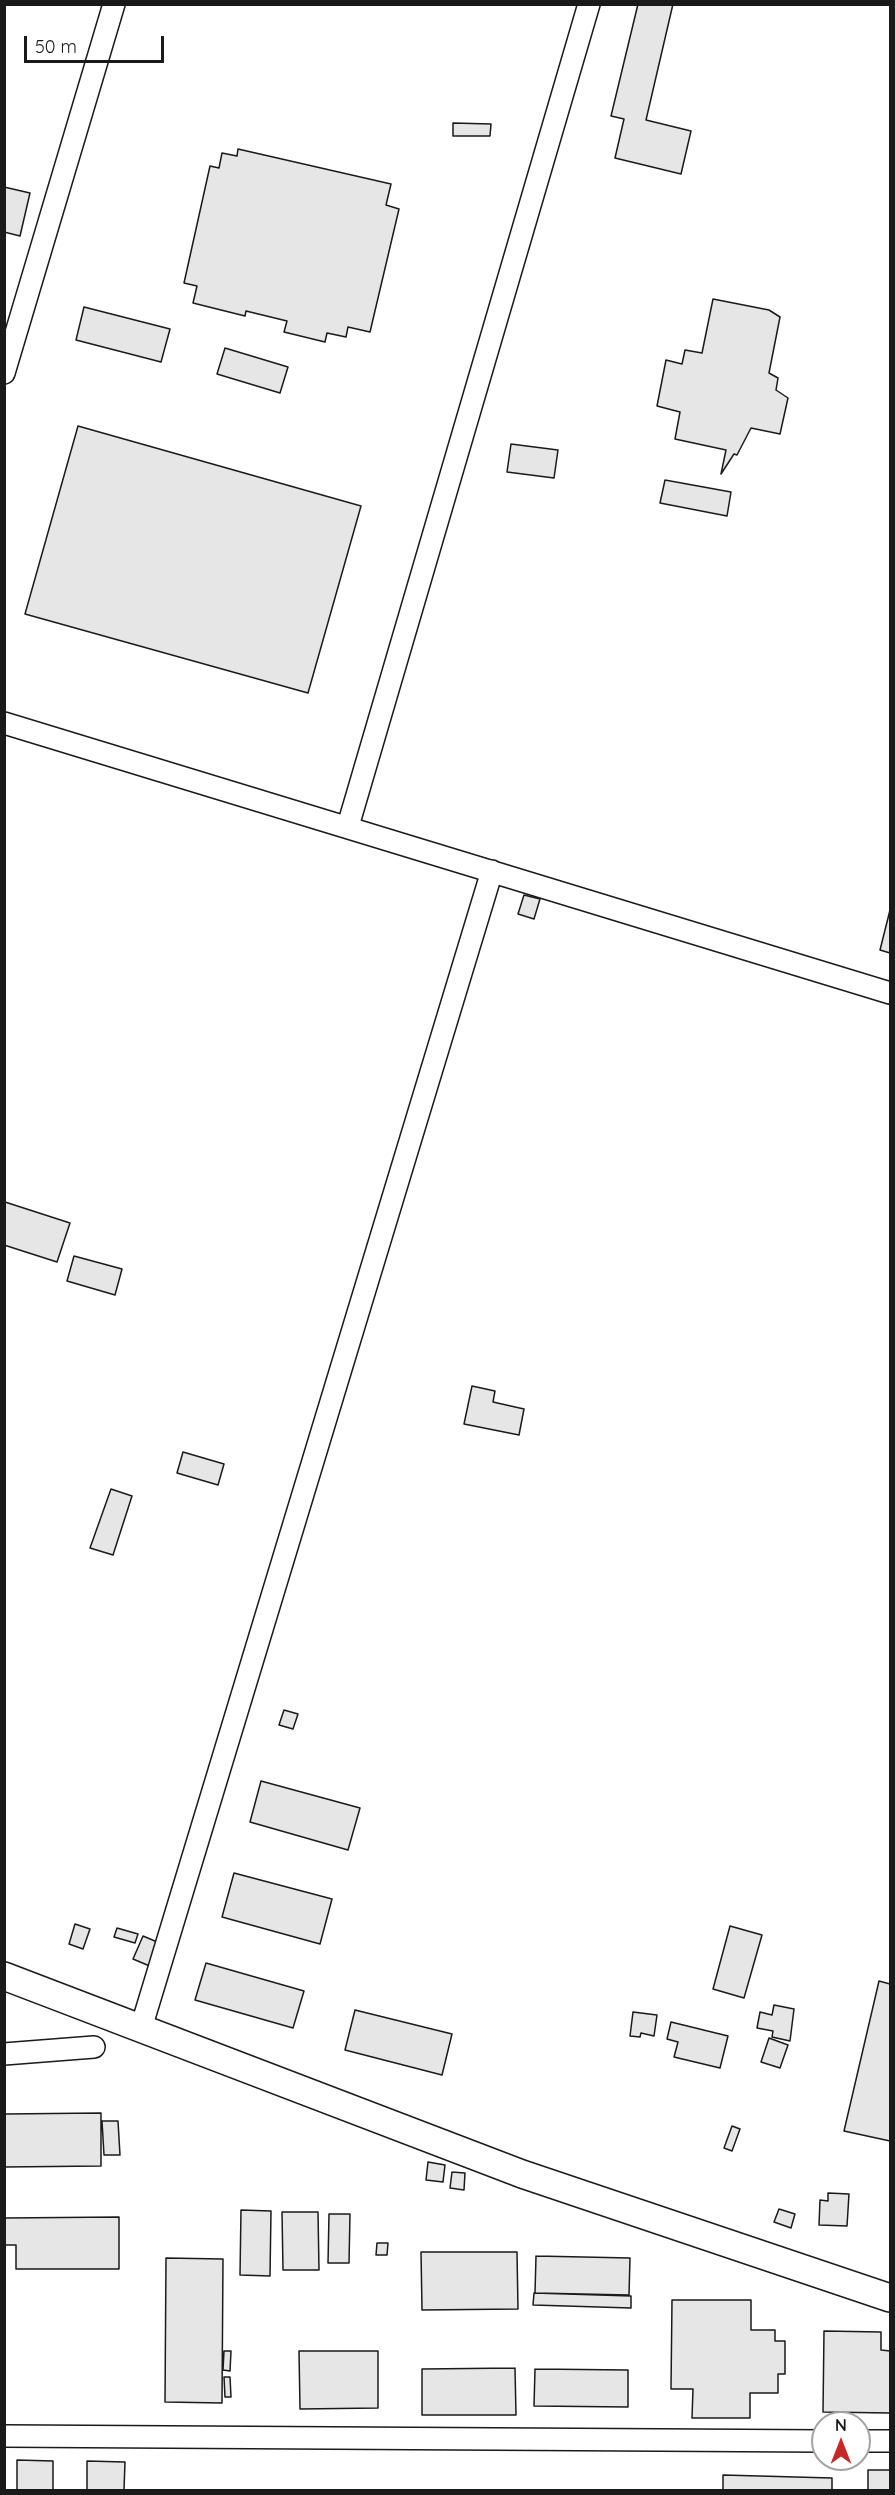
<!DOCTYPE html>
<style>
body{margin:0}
#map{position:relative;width:895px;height:2495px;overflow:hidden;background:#fff;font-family:Quicksand,sans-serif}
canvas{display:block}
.frame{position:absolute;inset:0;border:6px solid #1a1a1a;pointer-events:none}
.north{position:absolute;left:811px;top:2411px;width:60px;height:60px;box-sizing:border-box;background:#fff;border:2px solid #a3a3a3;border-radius:50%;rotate:0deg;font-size:16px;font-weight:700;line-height:24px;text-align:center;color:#1a1a1a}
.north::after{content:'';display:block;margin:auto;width:21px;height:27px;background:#c62828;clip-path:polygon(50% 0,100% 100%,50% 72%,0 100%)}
.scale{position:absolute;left:24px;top:36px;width:140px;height:27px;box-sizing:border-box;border:3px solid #1a1a1a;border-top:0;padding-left:8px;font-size:18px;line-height:21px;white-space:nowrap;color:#1a1a1a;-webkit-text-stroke:4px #fff;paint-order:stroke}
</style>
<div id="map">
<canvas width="895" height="2495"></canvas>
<div class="frame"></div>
<div class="north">N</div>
<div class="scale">50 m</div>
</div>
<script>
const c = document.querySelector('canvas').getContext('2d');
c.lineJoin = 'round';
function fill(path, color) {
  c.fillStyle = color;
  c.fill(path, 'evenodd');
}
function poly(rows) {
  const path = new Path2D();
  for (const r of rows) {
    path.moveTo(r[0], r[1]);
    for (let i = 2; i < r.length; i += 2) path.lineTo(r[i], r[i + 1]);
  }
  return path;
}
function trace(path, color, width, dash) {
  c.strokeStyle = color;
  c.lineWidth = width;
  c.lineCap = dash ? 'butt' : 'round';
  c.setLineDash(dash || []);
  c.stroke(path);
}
const building = poly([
 [638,4,673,4,646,120,691,131,681,174,615,158,624,119,611,116,638,4],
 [453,123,491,124,490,136,453,136,453,123],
 [238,149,391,184,386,205,399,209,370,332,348,327,346,337,327,333,325,342,284,332,287,321,246,311,245,316,193,303,197,286,184,283,210,166,219,168,222,153,237,156,238,149],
 [4,187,30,193,20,236,4,232,4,187],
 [713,299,769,310,780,317,769,373,778,378,776,390,788,398,780,434,751,428,737,455,734,454,721,474,726,450,675,439,680,412,657,406,666,360,682,364,685,350,702,353,713,299],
 [84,307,170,329,161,362,76,340,84,307],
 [225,348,288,367,280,393,217,374,225,348],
 [78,426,361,506,308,693,25,614,78,426],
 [511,444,558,450,554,478,507,472,511,444],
 [665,480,731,492,727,516,660,503,665,480],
 [524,895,540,899,534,919,518,914,524,895],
 [890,910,890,953,880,950,890,910],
 [5,1202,70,1223,57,1262,4,1245,5,1202],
 [74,1256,122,1269,115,1295,67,1281,74,1256],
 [472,1386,495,1391,493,1402,524,1409,519,1435,464,1424,472,1386],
 [183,1452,224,1464,218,1485,177,1473,183,1452],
 [111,1489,132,1496,113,1555,90,1548,111,1489],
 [284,1710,298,1714,293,1729,279,1725,284,1710],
 [261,1781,360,1808,348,1850,250,1822,261,1781],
 [234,1873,332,1899,320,1944,222,1917,234,1873],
 [75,1924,90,1929,83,1949,69,1944,75,1924],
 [730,1926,762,1935,744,1998,713,1989,730,1926],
 [117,1928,138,1934,135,1943,114,1937,117,1928],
 [143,1936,162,1944,152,1967,133,1959,143,1936],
 [206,1963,304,1991,293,2028,195,2000,206,1963],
 [879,1981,890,1984,890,2141,844,2131,879,1981],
 [774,2005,794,2009,790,2041,772,2037,773,2031,757,2028,760,2012,772,2015,774,2005],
 [355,2010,452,2034,442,2075,345,2050,355,2010],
 [633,2012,657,2015,654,2036,641,2033,640,2037,630,2036,633,2012],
 [671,2022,728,2036,720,2068,674,2057,678,2042,667,2039,671,2022],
 [769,2038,788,2045,780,2068,761,2062,769,2038],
 [101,2113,101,2166,4,2167,4,2114,101,2113],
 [102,2121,118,2121,120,2155,104,2155,102,2121],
 [732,2126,740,2129,732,2151,724,2148,732,2126],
 [428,2162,445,2165,443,2182,426,2180,428,2162],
 [452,2172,465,2173,464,2190,450,2188,452,2172],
 [828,2193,849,2194,847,2226,819,2225,820,2200,828,2201,828,2193],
 [779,2209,795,2214,791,2228,774,2222,779,2209],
 [241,2210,271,2211,270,2276,240,2275,241,2210],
 [282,2212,318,2212,319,2270,283,2270,282,2212],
 [329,2214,350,2214,349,2263,328,2263,329,2214],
 [119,2217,119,2269,16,2269,16,2245,4,2245,4,2218,119,2217],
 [377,2243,388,2243,387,2255,376,2255,377,2243],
 [421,2252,517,2252,518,2309,422,2310,421,2252],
 [536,2256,630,2258,629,2295,535,2293,536,2256],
 [166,2258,223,2259,222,2403,165,2402,166,2258],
 [534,2293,631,2296,631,2308,533,2305,534,2293],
 [672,2300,751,2300,751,2330,775,2330,775,2341,785,2341,785,2374,778,2374,778,2393,750,2393,750,2418,692,2418,693,2389,671,2389,672,2300],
 [824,2331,881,2332,881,2350,890,2351,890,2413,823,2412,824,2331],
 [224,2351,231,2351,230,2371,223,2370,224,2351],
 [299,2351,378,2351,378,2408,300,2409,299,2351],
 [515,2368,516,2415,422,2415,422,2369,515,2368],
 [535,2369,628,2370,628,2407,534,2406,535,2369],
 [224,2377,230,2377,231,2397,225,2397,224,2377],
 [17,2460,53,2461,53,2490,17,2490,17,2460],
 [87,2461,125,2462,124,2490,87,2490,87,2461],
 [868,2470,890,2470,890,2490,868,2490,868,2470],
 [723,2475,832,2478,832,2490,723,2490,723,2475]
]);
const minor = poly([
 [4,373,114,4],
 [4,723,890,993],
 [348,826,589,4],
 [141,2028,492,871],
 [4,2054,94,2047],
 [4,2436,823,2441],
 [859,2441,890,2441]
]);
const major = poly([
 [4,1976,522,2174,890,2298]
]);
fill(building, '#e6e6e6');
trace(building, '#1a1a1a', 1.5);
trace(minor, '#1a1a1a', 24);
trace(major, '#1a1a1a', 30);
trace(minor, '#fff', 21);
trace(major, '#fff', 27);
</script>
